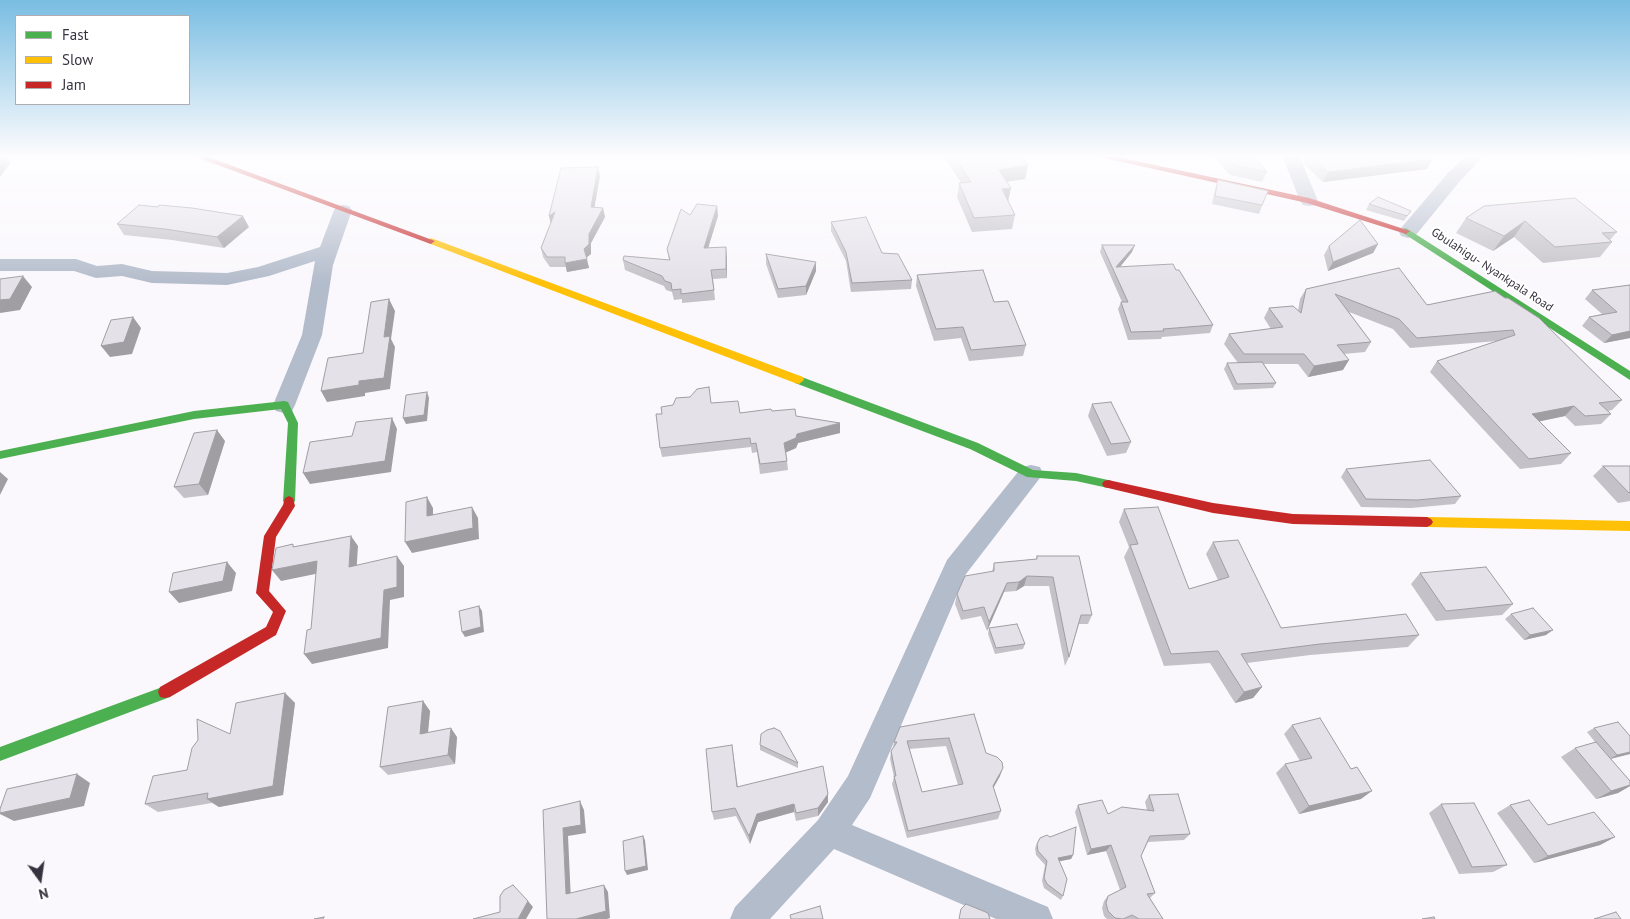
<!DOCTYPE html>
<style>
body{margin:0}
#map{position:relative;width:1630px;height:919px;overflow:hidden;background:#faf8fc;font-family:"PT Sans",sans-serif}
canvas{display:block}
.legend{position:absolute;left:15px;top:15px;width:175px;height:90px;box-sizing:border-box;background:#fff;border:1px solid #afadb2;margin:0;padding:6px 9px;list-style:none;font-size:15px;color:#37333e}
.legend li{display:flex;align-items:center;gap:10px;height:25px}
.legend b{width:25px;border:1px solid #afadb2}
.north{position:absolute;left:15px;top:854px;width:50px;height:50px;-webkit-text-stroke:4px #fff;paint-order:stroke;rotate:166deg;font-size:14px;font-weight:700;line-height:20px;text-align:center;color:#37333e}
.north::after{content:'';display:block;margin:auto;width:18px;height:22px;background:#37333e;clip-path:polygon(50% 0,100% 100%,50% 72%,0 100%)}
</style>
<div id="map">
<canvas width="1630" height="919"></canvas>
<ul class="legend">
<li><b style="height:6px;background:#4caf50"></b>Fast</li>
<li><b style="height:6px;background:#ffc107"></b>Slow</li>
<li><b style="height:6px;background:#c62828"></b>Jam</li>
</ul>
<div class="north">N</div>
</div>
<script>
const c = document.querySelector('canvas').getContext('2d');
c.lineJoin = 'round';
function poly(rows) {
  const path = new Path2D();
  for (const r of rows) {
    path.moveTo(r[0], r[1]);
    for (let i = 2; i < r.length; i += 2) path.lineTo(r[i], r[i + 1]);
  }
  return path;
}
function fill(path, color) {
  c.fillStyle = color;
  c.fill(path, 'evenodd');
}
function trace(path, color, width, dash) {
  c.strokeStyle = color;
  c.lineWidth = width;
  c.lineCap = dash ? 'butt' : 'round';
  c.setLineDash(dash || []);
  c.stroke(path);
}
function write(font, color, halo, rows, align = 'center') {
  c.font = font + ' "PT Sans",sans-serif';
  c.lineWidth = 4;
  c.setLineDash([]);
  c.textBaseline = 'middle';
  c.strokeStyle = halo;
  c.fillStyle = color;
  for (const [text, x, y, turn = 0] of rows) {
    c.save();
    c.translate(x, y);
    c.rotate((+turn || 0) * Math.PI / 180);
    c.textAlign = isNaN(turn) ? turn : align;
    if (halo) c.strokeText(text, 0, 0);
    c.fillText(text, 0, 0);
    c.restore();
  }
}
const street = poly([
 [1282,155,1299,155,1318,201,1315,205,1309,206,1303,205,1300,201,1282,155],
 [1467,155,1485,155,1460,181,1415,236,1408,238,1401,236,1399,232,1401,228,1448,173,1467,155],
 [343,205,349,206,352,210,333,265,322,335,295,405,292,411,284,413,276,411,273,405,302,335,315,261,269,276,227,285,152,283,122,276,96,278,74,271,0,271,0,259,76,259,97,266,122,264,152,271,227,273,258,267,320,247,334,210,337,206,343,205],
 [1031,465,1040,467,1043,474,966,574,870,798,852,825,1048,907,1053,919,996,919,834,849,770,919,730,919,735,907,818,820,848,776,947,560,1022,467,1031,465]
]);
const fast = poly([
 [1406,228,1630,371,1630,380,1403,233,1403,229,1406,228],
 [799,376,978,443,1033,470,1076,473,1108,480,1112,481,1114,484,1112,487,1108,488,1076,481,1027,477,970,449,795,383,794,380,795,377,799,376],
 [284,401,288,402,298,423,295,501,293,504,289,506,285,504,283,501,288,423,281,409,194,419,0,459,0,451,194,411,284,401],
 [165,686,170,687,172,692,170,697,0,761,0,747,165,686]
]);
const slow = poly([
 [431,238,803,377,804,380,799,384,795,383,428,243,427,241,431,238],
 [1427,517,1630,521,1630,531,1427,527,1423,525,1421,522,1423,519,1427,517]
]);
const jam = poly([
 [191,155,203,155,435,241,431,244,428,243,191,155],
 [1091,155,1108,155,1309,198,1410,231,1406,234,1307,203,1091,155],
 [1108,480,1213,503,1293,514,1427,517,1431,519,1433,522,1431,525,1427,527,1293,524,1213,513,1108,488,1104,487,1102,484,1104,481,1108,480],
 [289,496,293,498,295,506,276,537,269,591,286,611,276,635,170,697,165,698,160,697,158,692,160,687,266,627,273,612,256,593,264,536,283,505,285,498,289,496]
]);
const wall = poly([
 [943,155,1024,155,1023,159,1028,165,1025,179,1007,182,1008,202,1015,215,1012,229,972,232,957,197,959,183,961,183],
 [1213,155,1252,155,1267,172,1262,182,1230,175],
 [1304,155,1427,155,1433,159,1427,169,1323,182,1305,165,1303,159],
 [1575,155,1588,155,1587,157],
 [600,176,594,207,603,208,605,217,591,243,591,254,586,257,589,268,567,272,566,267,550,267,543,257,541,248,551,223,549,216],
 [1218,180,1268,191,1259,214,1212,204,1215,189],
 [1369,204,1411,211,1404,221,1366,210],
 [717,206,718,216,708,248,727,257,727,278,713,279,715,300,682,303,682,299,674,300,672,292,666,290,664,286,625,270,623,260,669,260,667,249,690,215],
 [1484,206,1617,232,1610,240,1612,242,1600,257,1543,263,1514,237,1493,251,1456,233,1466,218],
 [831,222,912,280,911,289,851,292,846,261,831,231],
 [117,224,249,227,224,248,172,240,124,235],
 [1378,244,1373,253,1328,271,1324,255,1329,246],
 [1102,245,1132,252,1120,267,1213,325,1210,333,1162,337,1161,339,1128,340,1118,309,1121,302,1122,302,1100,252],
 [766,254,816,271,806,295,778,298,766,264],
 [917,275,1026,345,1023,356,969,361,961,338,934,341,916,286],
 [1630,285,1630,338,1604,343,1582,326,1589,317,1602,314,1585,299,1592,290],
 [1306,289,1427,305,1495,291,1622,400,1612,410,1608,411,1611,414,1601,424,1575,426,1565,416,1539,421,1571,453,1561,464,1520,469,1430,372,1437,361,1498,341,1410,348,1393,329,1349,312,1371,342,1365,352,1344,354,1343,370,1308,377,1298,364,1264,364,1276,383,1273,388,1234,390,1224,369,1227,363,1238,363,1224,344,1229,334,1271,329,1264,318,1269,308,1298,311,1300,299],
 [711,403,740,413,772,411,796,416,840,433,798,443,796,448,786,452,788,470,760,474,757,452,752,453,751,447,662,457,660,448],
 [1092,404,1131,442,1126,453,1107,456,1088,416],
 [225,441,208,495,184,498,174,487],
 [1603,466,1630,466,1630,501,1618,503,1593,476],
 [1346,469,1461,496,1455,504,1411,508,1361,507,1341,477],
 [1124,509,1189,589,1218,580,1206,554,1213,542,1281,628,1419,635,1408,647,1310,655,1247,663,1262,687,1253,698,1235,703,1210,663,1164,666,1124,557,1129,547,1119,522],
 [1037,556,1092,615,1088,624,1079,624,1069,657,1065,666,1049,586,1024,586,1016,591,1004,592,987,631,981,616,961,620,955,604,957,594,992,572,994,563,1036,559],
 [1420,573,1513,604,1502,615,1436,621,1411,584],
 [1511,614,1546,635,1524,640,1505,619],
 [989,628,1025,644,1023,649,995,654,988,634],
 [285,693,295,703,283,795,219,807,212,803,158,812,145,804,230,734],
 [423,701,430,711,428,732,457,737,455,764,388,775,380,767],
 [974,714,986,753,1000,776,993,788,1001,811,998,819,907,838,892,784,894,777,890,759,891,751,893,748,894,742],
 [946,746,958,785,922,792,909,749],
 [1292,725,1361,799,1299,814,1276,773,1285,764,1300,761,1284,734],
 [1594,728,1630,736,1630,754,1611,759,1630,781,1630,786,1618,793,1596,799,1561,757,1575,748,1595,742,1587,732],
 [732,745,738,787,828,794,828,802,818,816,796,821,794,812,758,822,750,844,736,816,714,820,712,812],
 [760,745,798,763,798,768,760,750],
 [1149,795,1190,834,1184,840,1148,842,1141,856,1155,893,1150,898,1163,919,1107,919,1104,916,1102,908,1104,901,1108,896,1120,890,1106,851,1087,855,1075,812,1078,805,1108,814,1147,810,1145,802],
 [1441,804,1507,865,1493,872,1459,874,1429,813],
 [1510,805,1548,825,1615,837,1600,845,1534,863,1497,813],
 [1040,838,1073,855,1071,859,1059,861,1063,896,1061,900,1044,888,1042,881,1045,865,1036,855,1035,848]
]);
const shadedWall = poly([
 [1,155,5,155,10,163,0,177,0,157],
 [1433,159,1427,169,1323,182,1328,172],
 [1028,165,1025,179,996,183,999,170],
 [598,167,600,176,593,216,591,207],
 [1011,188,1008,202,1002,189],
 [717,206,718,216,705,258,704,248],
 [603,208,605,217,591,243,591,254,586,258,584,249,589,234],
 [555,212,551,225,549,216],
 [243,216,249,227,224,248,217,237],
 [1525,221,1514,237,1493,251,1504,236],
 [1378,244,1373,253,1328,271,1333,262],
 [1135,245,1132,252,1115,273,1116,267],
 [726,247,727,257,727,278,726,269],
 [587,259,589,268,567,272,565,263],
 [816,262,816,271,806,295,806,286],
 [23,276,32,287,20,310,0,313,0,300],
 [389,299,395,311,391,339,395,347,390,389,365,393,365,396,327,402,321,391,359,381,384,337],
 [133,317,141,328,132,354,110,357,101,346],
 [1630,331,1630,338,1604,343,1612,335],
 [1349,360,1343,370,1308,377,1314,366],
 [427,392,429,398,427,421,406,424,403,418],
 [1574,406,1565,416,1523,425,1532,414],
 [392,418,397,429,391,472,310,484,303,473],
 [840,423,840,433,798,443,796,448,785,453,784,443,797,434],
 [217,430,225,441,208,495,199,484],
 [0,472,8,479,0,495],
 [427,497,433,508,433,527,427,516],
 [472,507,478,518,479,539,412,553,405,542],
 [351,536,358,546,356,577,349,567],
 [397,556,404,566,404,597,390,600,388,648,312,664,304,654],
 [317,561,325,572,281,581,272,570],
 [227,562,236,573,232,591,179,603,169,592],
 [1027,576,1024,586,1016,591,1019,582],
 [1007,583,1004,592,987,631,989,622],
 [479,606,482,611,484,632,465,637,462,632],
 [1553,630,1546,635,1524,640,1530,635],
 [1262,687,1253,698,1235,703,1244,692],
 [285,693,295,703,283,795,219,807,207,799],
 [423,701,430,711,427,743,420,734],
 [451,728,457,737,455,764,448,755],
 [1630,752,1630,754,1609,759,1617,755],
 [1003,768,1000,776,990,794,993,786],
 [77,774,90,783,84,806,14,821,0,814,0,813],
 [1630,785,1630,786,1618,793,1596,799,1611,791],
 [1372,791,1361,799,1299,814,1309,806],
 [828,794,828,802,818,816,818,808],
 [580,801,584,810,586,833,568,836,571,901,566,894,563,828],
 [794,804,794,812,758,822,750,844,749,836,757,814],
 [643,836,645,840,648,870,627,875,625,871],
 [1615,837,1600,845,1534,863,1548,856],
 [1111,845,1106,851,1087,855,1091,849],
 [1073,855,1071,859,1056,862,1058,858],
 [604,885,608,892,610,918,607,919,576,919],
 [528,901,533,907,526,919,518,919]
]);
const building = poly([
 [953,155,1020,155,1028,165,999,170,1011,188,1002,189,1015,215,974,218,959,183,971,182,953,155],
 [1226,155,1252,155,1267,172,1234,165,1226,155],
 [1310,155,1427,155,1433,159,1328,172,1310,155],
 [598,167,591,207,603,208,589,234,589,244,584,249,587,259,565,263,565,257,547,257,541,248,555,212,549,216,561,168,598,167],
 [1218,180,1268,191,1262,205,1215,196,1218,180],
 [1378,197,1411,211,1407,216,1369,204,1378,197],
 [1575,198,1617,232,1602,233,1612,242,1555,247,1525,221,1504,236,1466,218,1484,206,1575,198],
 [697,204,717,206,704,248,726,247,726,269,711,270,714,290,681,294,681,289,672,290,671,283,665,281,662,276,623,260,624,256,670,260,667,249,681,209,690,215,697,204],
 [139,205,158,207,159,205,192,208,243,216,217,237,165,229,117,224,139,205],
 [866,217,882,253,898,254,912,280,852,283,846,252,831,222,866,217],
 [1360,220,1378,244,1333,262,1329,246,1360,220],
 [1102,245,1135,245,1116,267,1173,264,1176,270,1179,270,1213,325,1163,329,1164,331,1131,332,1121,302,1128,302,1102,245],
 [766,254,816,262,806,286,778,289,766,254],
 [1399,268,1427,305,1495,291,1505,298,1508,298,1539,318,1622,400,1599,403,1611,414,1585,416,1574,406,1532,414,1571,453,1529,459,1437,361,1515,335,1513,330,1417,338,1399,319,1335,294,1371,342,1337,345,1349,360,1314,366,1304,354,1244,354,1229,334,1283,327,1269,308,1293,306,1301,313,1306,289,1399,268],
 [983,270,994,302,1008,301,1026,345,971,350,963,327,936,329,917,275,983,270],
 [23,276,10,299,0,300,0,279,23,276],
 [1630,285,1630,331,1612,335,1589,317,1617,312,1592,290,1630,285],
 [389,299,384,337,390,336,384,378,359,381,359,385,321,391,328,358,363,353,371,302,389,299],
 [133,317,124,342,101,346,111,320,133,317],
 [1262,362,1276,383,1237,384,1227,363,1262,362],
 [709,387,711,403,738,401,740,413,771,409,772,411,795,409,796,416,840,423,797,434,796,438,784,443,787,461,760,464,756,443,751,444,750,438,660,448,656,414,662,414,661,407,673,405,676,398,690,397,697,389,709,387],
 [427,392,424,415,403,418,406,395,427,392],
 [1111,402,1131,442,1111,444,1092,404,1111,402],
 [392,418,385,461,303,473,310,442,352,436,356,422,392,418],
 [217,430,199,484,174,487,194,433,217,430],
 [1430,460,1461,496,1417,500,1366,499,1346,469,1430,460],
 [1603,466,1630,466,1630,492,1629,493,1603,466],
 [427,497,427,516,472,507,473,528,405,542,406,502,427,497],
 [1158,507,1189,589,1229,577,1213,542,1238,540,1281,628,1406,614,1419,635,1320,644,1241,654,1262,687,1244,692,1218,651,1171,654,1130,545,1138,544,1124,509,1158,507],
 [351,536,349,567,397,556,397,587,384,590,381,638,304,654,307,630,311,629,317,561,272,570,276,548,293,544,293,547,351,536],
 [1037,556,1079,556,1092,615,1081,615,1069,657,1053,577,1027,576,1019,582,1007,583,989,622,984,607,963,611,957,594,965,576,994,571,994,563,1037,559,1037,556],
 [227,562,223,581,169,592,173,573,227,562],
 [1486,567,1513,604,1446,611,1420,573,1486,567],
 [479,606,481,627,462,632,459,611,479,606],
 [1533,608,1553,630,1530,635,1511,614,1533,608],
 [1017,624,1025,644,996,648,989,628,1017,624],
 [285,693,273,786,207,799,208,793,145,804,153,776,187,770,192,748,198,740,197,719,230,734,236,703,285,693],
 [423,701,420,734,451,728,448,755,380,767,388,707,423,701],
 [974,714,986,753,997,757,1002,762,1003,768,993,786,1001,811,908,831,894,776,896,776,891,751,897,742,894,742,900,727,974,714],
 [949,738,963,784,922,792,907,741,949,738],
 [1320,718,1351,769,1357,767,1372,791,1309,806,1285,764,1312,758,1292,725,1320,718],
 [1618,722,1630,736,1630,752,1617,755,1594,728,1618,722],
 [774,728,780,731,798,763,760,745,761,734,767,730,774,728],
 [1596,742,1630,781,1630,785,1611,791,1575,748,1596,742],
 [732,745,737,787,823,766,828,794,818,808,796,813,794,804,757,814,749,836,735,808,712,812,706,749,732,745],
 [77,774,70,798,0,813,0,809,7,789,77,774],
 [1178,794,1190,834,1150,836,1141,856,1155,893,1147,894,1163,919,1139,919,1132,915,1123,919,1115,918,1108,911,1106,903,1108,896,1126,887,1111,845,1091,849,1078,805,1102,800,1108,814,1122,807,1154,811,1149,795,1178,794],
 [1529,800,1548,825,1594,812,1615,837,1548,856,1510,805,1529,800],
 [580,801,581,825,563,828,566,894,604,885,606,911,576,919,547,919,543,810,580,801],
 [1474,803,1507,865,1472,867,1441,804,1474,803],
 [1076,827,1073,855,1058,858,1067,879,1063,896,1047,884,1044,878,1047,861,1038,851,1037,844,1040,838,1047,835,1050,837,1076,827],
 [643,836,646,866,625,871,623,841,643,836],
 [513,885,528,901,518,919,473,919,500,912,500,896,504,890,513,885],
 [966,904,988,913,990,919,959,919,961,909,966,904],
 [820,906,823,919,791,919,790,915,820,906],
 [1616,912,1621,919,1594,919,1616,912],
 [324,917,323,919,314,919,324,917],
 [1434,917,1435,919,1422,919,1434,917]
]);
const farStreetnames = [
 ["Gbulahigu- Nyankpala Road",1492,270,33]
];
fill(street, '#b3bccb');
fill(fast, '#4caf50');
fill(slow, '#ffc107');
fill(jam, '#c62828');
fill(wall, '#c4c2c8');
fill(shadedWall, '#a09ea3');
fill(building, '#e4e1e9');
trace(building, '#a09ea3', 1);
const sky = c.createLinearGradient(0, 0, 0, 284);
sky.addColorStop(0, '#79bde2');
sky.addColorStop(0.55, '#fdfcfe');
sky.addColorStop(1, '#fdfcfe00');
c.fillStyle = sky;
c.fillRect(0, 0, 1630, 284);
write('12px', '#37333e', '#fff', farStreetnames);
</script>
